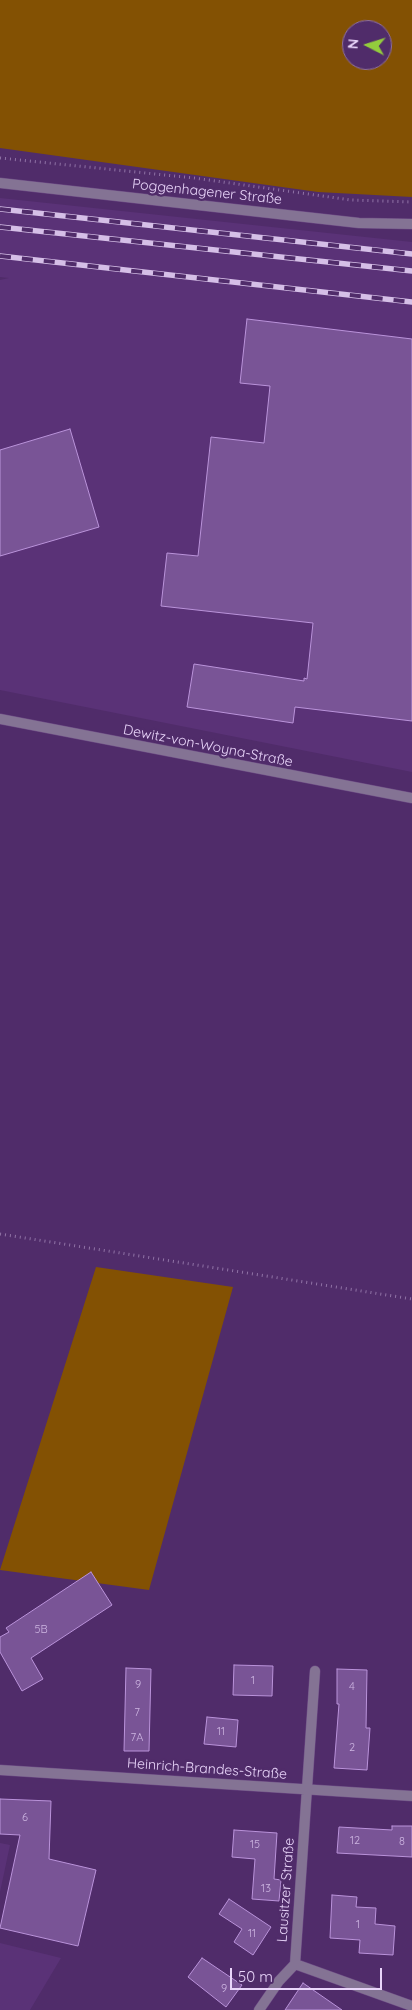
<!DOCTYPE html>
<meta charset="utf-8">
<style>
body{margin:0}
#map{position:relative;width:412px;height:2010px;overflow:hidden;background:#502c6a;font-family:Quicksand,sans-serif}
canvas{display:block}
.north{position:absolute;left:342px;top:20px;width:50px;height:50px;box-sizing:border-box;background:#502c6a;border:1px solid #8d70a4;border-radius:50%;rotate:275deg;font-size:14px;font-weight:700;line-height:20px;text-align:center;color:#e9d5fa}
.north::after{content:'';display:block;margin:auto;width:18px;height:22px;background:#93cc3d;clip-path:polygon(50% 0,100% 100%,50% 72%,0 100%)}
.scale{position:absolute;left:230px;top:1968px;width:152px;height:22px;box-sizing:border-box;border:2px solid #e9d5fa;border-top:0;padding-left:6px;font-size:15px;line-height:18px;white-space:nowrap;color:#e9d5fa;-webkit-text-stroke:4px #502c6a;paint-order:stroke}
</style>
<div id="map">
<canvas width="412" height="2010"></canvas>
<div class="north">N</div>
<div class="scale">50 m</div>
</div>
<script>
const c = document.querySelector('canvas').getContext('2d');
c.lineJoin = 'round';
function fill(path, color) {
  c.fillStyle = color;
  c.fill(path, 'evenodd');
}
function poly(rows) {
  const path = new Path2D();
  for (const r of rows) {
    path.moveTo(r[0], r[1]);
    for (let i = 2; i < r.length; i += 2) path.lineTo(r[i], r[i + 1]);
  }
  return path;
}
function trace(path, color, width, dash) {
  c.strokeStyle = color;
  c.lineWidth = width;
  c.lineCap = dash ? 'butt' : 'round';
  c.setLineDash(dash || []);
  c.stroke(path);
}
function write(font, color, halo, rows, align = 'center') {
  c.font = font + ' Quicksand,sans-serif';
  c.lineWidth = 5;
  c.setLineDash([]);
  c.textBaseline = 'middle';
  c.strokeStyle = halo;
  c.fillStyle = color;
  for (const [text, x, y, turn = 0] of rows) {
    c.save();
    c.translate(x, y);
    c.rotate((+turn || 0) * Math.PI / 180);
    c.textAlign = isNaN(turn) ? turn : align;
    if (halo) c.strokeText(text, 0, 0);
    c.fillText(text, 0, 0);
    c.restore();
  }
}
const built = poly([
 [0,198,412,242,412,772,0,690,0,280,9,278,0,277],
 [0,1843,10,1845,0,1892],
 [0,1943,61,1958,30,2010,0,2010]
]);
const green = poly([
 [0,0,412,0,412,197,318,192,0,148],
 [352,30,382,30,382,60,352,60],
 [96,1267,233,1287,149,1590,0,1570]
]);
const building = poly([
 [247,319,412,339,412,721,295,707,293,723,187,707,194,664,304,681,304,678,307,679,313,623,161,606,167,553,198,556,211,437,264,443,270,386,240,383,247,319],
 [70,429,99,527,0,556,0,450,70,429],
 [91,1572,112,1605,31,1658,43,1679,22,1691,0,1652,0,1637,9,1632,6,1628,91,1572],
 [234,1665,273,1666,272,1696,233,1695,234,1665],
 [126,1668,151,1669,149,1751,124,1751,126,1668],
 [337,1669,367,1670,366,1728,370,1728,367,1770,334,1768,339,1704,337,1704,337,1669],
 [207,1717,238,1720,236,1747,204,1744,207,1717],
 [0,1799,51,1801,49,1859,96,1870,78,1946,0,1928,20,1835,0,1834,0,1799],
 [392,1826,412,1826,412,1857,337,1853,339,1827,392,1830,392,1826],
 [234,1830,277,1833,274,1879,281,1880,279,1901,252,1899,255,1859,232,1857,234,1830],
 [332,1895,357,1897,356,1907,376,1908,375,1924,395,1926,393,1955,359,1953,360,1940,330,1938,332,1895],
 [229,1899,271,1927,253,1955,234,1942,242,1929,219,1914,229,1899],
 [202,1958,242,1985,226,2007,188,1977,202,1958],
 [303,1983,342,2010,285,2010,303,1983]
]);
const path = poly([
 [0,158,194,178,351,200,412,202],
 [0,1234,412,1299]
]);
const minor = poly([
 [0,719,412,798],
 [0,1770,412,1796],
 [295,1964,412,2006],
 [259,2010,279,1981,295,1964,315,1671]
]);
const tertiary = poly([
 [0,183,359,223,412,224]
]);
const rail = poly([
 [0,209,412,254],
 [0,227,412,271],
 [0,256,412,302]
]);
const numberNames = [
 ["5B",41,1630],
 ["1",253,1681],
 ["9",138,1685],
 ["4",352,1687],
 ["7",137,1713],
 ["11",221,1732],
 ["7A",137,1738],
 ["2",352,1748],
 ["6",25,1818],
 ["12",355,1841],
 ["8",402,1842],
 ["15",255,1845],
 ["13",266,1889],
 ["1",358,1925],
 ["11",252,1934],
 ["9",224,1989]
];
const streetNames = [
 ["Poggenhagener Straße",207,192,6],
 ["Dewitz-von-Woyna-Straße",208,746,11],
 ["Heinrich-Brandes-Straße",207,1769,4],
 ["Lausitzer Straße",286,1890,-86]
];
fill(built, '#5a3277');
fill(green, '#835103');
fill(building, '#795496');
trace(building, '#ba93da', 1);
trace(minor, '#6c4a84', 11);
trace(tertiary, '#6c4a84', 11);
trace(path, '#9073a6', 3, [1, 4]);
trace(minor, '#847394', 10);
trace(tertiary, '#847394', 10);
trace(rail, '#d5bfe7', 5.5);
trace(rail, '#502c6a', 4, [11]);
write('11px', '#cdb5e1', null, numberNames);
write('14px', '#e9d5fa', '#502c6a', streetNames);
</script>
